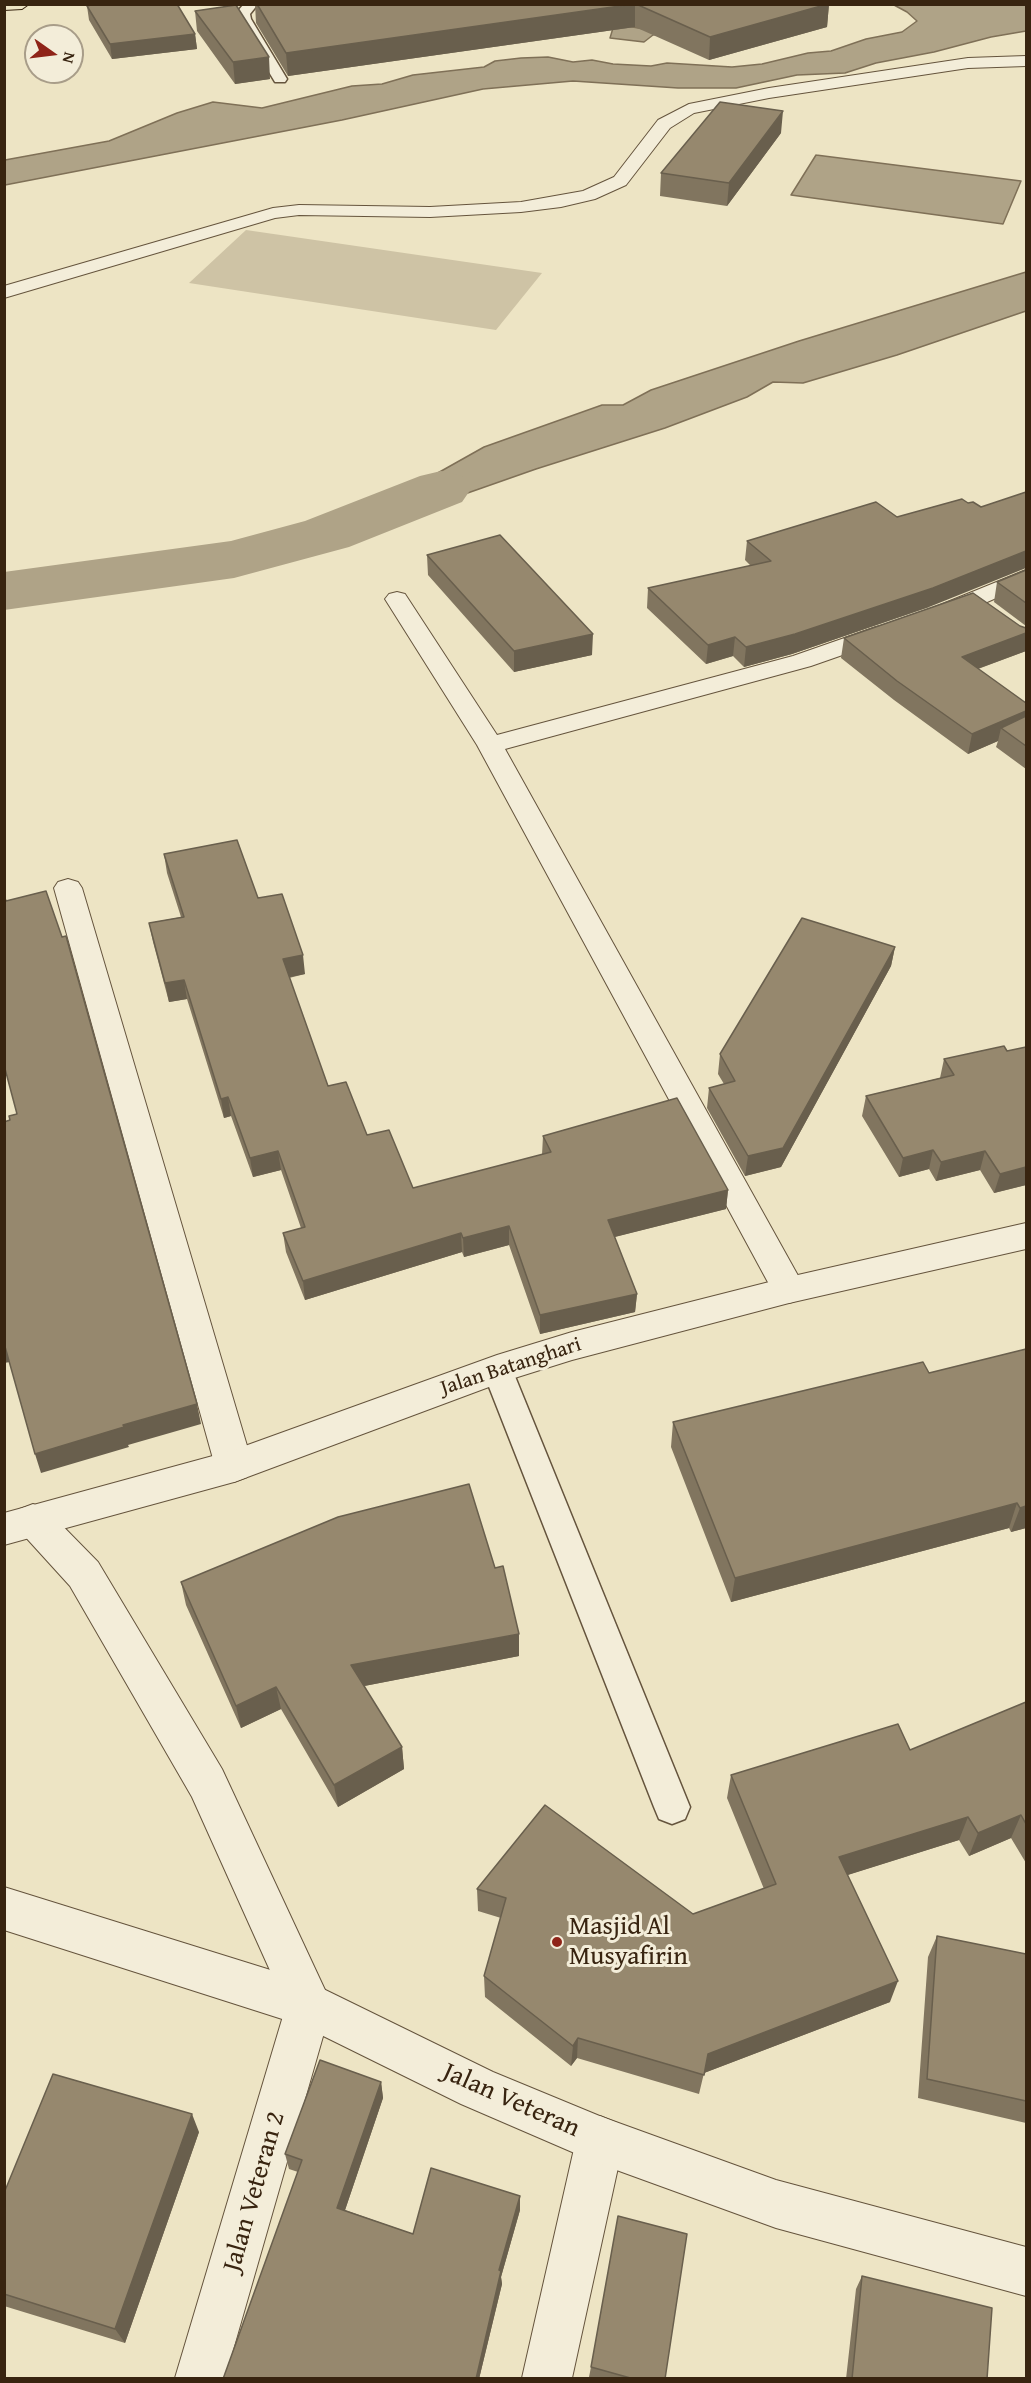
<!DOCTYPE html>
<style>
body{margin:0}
#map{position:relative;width:1031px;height:2383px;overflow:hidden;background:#ede4c4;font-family:"Gentium Book Plus",serif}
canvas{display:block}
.frame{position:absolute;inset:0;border:6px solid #382410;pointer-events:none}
.north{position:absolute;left:24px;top:24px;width:60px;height:60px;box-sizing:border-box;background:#f3edd9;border:2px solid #a89d89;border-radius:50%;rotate:104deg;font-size:16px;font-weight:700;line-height:24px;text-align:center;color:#382410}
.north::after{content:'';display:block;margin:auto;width:21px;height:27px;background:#8f2418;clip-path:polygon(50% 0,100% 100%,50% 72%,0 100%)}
</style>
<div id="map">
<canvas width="1031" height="2383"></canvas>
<div class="frame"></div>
<div class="north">N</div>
</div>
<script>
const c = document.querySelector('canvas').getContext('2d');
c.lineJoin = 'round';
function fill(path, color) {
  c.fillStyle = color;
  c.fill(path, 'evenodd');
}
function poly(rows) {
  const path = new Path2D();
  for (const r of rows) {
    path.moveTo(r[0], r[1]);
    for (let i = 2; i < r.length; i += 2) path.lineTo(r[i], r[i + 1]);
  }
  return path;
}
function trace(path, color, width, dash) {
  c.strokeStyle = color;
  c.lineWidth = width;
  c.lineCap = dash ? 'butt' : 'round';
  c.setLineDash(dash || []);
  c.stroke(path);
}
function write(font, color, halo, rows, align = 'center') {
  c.font = font + ' "Gentium Book Plus",serif';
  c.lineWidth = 6;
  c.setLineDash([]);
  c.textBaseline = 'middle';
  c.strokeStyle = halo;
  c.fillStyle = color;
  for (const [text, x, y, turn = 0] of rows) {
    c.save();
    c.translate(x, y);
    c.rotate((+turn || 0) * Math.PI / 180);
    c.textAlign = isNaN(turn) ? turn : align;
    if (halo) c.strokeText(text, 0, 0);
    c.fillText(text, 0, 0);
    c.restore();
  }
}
const green = poly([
 [246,230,542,273,496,330,189,283]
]);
const water = poly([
 [894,5,1026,5,1026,31,991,37,934,52,876,63,845,73,797,75,736,88,678,88,573,81,483,89,342,120,5,185,5,160,109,141,177,113,213,102,262,108,352,86,382,84,413,75,484,67,495,61,521,58,548,57,573,62,592,60,613,64,651,66,667,63,732,67,762,64,808,53,831,51,866,39,902,32,917,21,907,12,894,5],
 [622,25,665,33,653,35,644,42,610,38,613,28,622,25],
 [816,155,1021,181,1003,224,791,195,816,155],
 [1026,272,1026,311,897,355,803,383,773,382,747,397,665,428,536,469,348,535,327,534,333,517,369,506,411,488,484,447,602,405,623,405,651,390,799,341,1026,272]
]);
const river = poly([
 [441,471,462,476,471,489,462,502,349,547,234,578,4,610,4,572,231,541,305,521,420,476,441,471]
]);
const service = poly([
 [244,4,258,4,250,14,251,19,287,79,285,82,275,82,237,19,236,13,244,4],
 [497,1357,508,1360,512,1369,690,1807,685,1819,672,1824,659,1819,654,1807,482,1369,486,1360,497,1357]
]);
const minor = poly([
 [1026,56,1026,66,968,68,769,98,694,113,670,128,626,185,595,199,561,207,521,212,430,217,299,215,275,218,4,298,4,286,273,208,299,205,430,207,521,202,583,191,614,177,658,120,689,104,769,88,968,58,1026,56],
 [1026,570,1026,585,946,620,937,622,928,620,925,615,928,610,1026,570],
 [397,592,405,594,497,735,793,656,876,627,885,625,894,627,897,632,894,637,811,666,505,749,801,1281,806,1290,801,1299,789,1303,777,1299,477,745,385,599,389,594,397,592],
 [68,879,78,882,82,888,253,1466,247,1477,234,1482,221,1477,215,1466,54,888,58,882,68,879],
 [33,1504,46,1509,98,1562,222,1769,332,2005,225,2378,175,2378,286,2006,192,1797,70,1586,20,1531,14,1520,20,1509,33,1504],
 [600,2116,617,2123,624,2140,572,2378,522,2378,576,2140,583,2123,600,2116]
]);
const tertiary = poly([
 [1026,1223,1026,1249,789,1303,572,1360,505,1381,234,1482,4,1545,4,1513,231,1451,497,1355,572,1332,789,1277,1026,1223],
 [4,1887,309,1982,493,2072,602,2117,776,2180,1026,2247,1026,2296,776,2228,600,2164,461,2104,301,2025,4,1930,4,1887]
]);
const primary = poly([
 [4,4,29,4,22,9,4,10,4,4]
]);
const wall = poly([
 [255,4,829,4,827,27,709,60,635,27,288,76,256,23],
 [87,6,195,34,197,49,112,59,89,20],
 [195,11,270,79,235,84,197,31],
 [781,133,727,206,660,196,661,173],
 [747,541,929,607,792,654,744,667,733,656,706,664,647,608,648,588,751,566,745,560],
 [427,555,592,655,514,672,428,575],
 [1026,570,1026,626,994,602,997,582],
 [1020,626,1026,628,1026,651,978,669,1026,703,1026,769,996,747,998,741,968,754,894,700,841,658,844,638],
 [164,854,258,898,305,974,289,978,328,1086,367,1135,413,1188,542,1155,543,1136,728,1190,726,1209,614,1237,637,1294,635,1312,540,1334,509,1245,464,1257,462,1252,305,1300,286,1252,283,1233,301,1228,281,1170,253,1177,231,1116,224,1118,187,999,169,1002,153,942,149,923,181,917,167,873],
 [895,947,891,966,781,1167,745,1176,707,1108,709,1088,724,1084,718,1074,720,1054],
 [1026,1047,1026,1185,994,1193,980,1170,936,1181,929,1169,899,1177,862,1116,866,1096,940,1078,944,1059,1007,1051],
 [1026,1349,1026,1528,1011,1532,1009,1528,731,1602,671,1447,673,1422,929,1373],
 [181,1582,519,1656,364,1686,402,1747,404,1769,338,1807,281,1709,241,1728,186,1605],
 [1026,1702,1026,1863,1011,1838,969,1856,959,1840,847,1875,890,2002,704,2073,699,2094,577,2058,571,2066,485,1997,484,1976,501,1918,478,1911,477,1889,693,1914,764,1889,727,1798,731,1775,910,1750],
 [937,1936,1026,1954,1026,2123,918,2098,928,1957],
 [381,2082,383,2098,345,2210,413,2234,520,2196,520,2210,501,2277,502,2284,479,2379,223,2379,298,2172,289,2169,285,2154],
 [199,2132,125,2343,4,2306,4,2193],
 [862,2276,987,2379,846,2379,856,2289],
 [591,2367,665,2379,595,2379,589,2377]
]);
const shadedWall = poly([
 [635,4,635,27,288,76,286,53],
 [829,4,827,27,709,60,710,37],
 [195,34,197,49,112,59,110,44],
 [269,57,270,79,235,84,233,62],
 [783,111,781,133,727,206,729,183],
 [1026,551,1026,568,929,607,792,654,744,667,746,647],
 [1026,633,1026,651,958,676,962,657],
 [593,634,592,655,514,672,514,651],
 [735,637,733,656,706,664,708,645],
 [1026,711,1026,728,1001,728,998,741,968,754,972,734],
 [895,947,891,966,781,1167,745,1176,748,1156],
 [303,955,305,974,285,978,283,959],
 [184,980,187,999,169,1002,165,983],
 [228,1097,231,1116,224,1118,221,1099],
 [933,1150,929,1169,899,1177,903,1158],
 [278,1151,281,1170,253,1177,250,1158],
 [985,1151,980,1170,936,1181,941,1162],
 [1026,1167,1026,1185,994,1193,1000,1174],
 [728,1190,726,1209,607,1239,608,1220],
 [509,1226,509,1245,464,1257,463,1238],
 [461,1233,462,1252,305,1300,303,1281],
 [637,1294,635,1312,540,1334,540,1315],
 [4,1343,10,1362,4,1363],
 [197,1404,201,1424,128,1445,129,1447,41,1473,35,1454,123,1425],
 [1017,1503,1009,1528,731,1602,735,1578],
 [1026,1506,1026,1528,1011,1532,1020,1508],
 [519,1634,519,1656,354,1688,351,1665],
 [276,1687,281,1709,241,1728,236,1706],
 [402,1747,404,1769,338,1807,334,1785],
 [1021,1815,1011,1838,969,1856,978,1833],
 [968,1817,959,1840,832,1880,839,1857],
 [898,1981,890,2002,704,2073,708,2054],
 [578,2038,577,2058,571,2066,573,2046],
 [381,2082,383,2098,341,2222,337,2208],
 [192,2114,199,2132,125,2343,115,2329],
 [520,2196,520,2210,501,2277,502,2284,479,2379,476,2379,499,2270]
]);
const building = poly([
 [96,4,177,4,195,34,110,44,87,6,96,4],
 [257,4,634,4,286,53,257,4],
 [636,4,828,4,710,37,636,4],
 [236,5,269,57,233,62,195,11,236,5],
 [720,102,783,111,729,183,661,173,720,102],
 [1026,492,1026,551,933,588,795,634,746,647,735,637,708,645,648,588,771,561,747,541,876,502,897,517,962,499,968,503,973,502,981,507,1026,492],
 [500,535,593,634,514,651,427,555,500,535],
 [1026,570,1026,603,997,582,1026,570],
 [973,593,1020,626,1026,628,1026,633,962,657,1026,703,1026,711,972,734,897,681,844,638,973,593],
 [1026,716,1026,746,1001,728,1026,716],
 [237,840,258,898,282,894,303,955,283,959,328,1086,346,1082,367,1135,389,1130,413,1188,551,1152,543,1136,677,1098,728,1190,608,1220,637,1294,540,1315,509,1226,463,1238,461,1233,303,1281,283,1233,305,1227,278,1151,250,1158,228,1097,221,1099,184,980,165,983,149,923,184,917,164,854,237,840],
 [46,891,62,937,66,936,197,1404,123,1425,124,1427,35,1454,4,1343,4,1122,10,1120,9,1116,17,1114,4,1065,4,895,6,901,46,891],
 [802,918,895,947,783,1148,748,1156,709,1088,735,1081,720,1054,802,918],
 [1004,1046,1007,1051,1026,1047,1026,1167,1000,1174,985,1151,941,1162,933,1150,903,1158,866,1096,954,1075,944,1059,1004,1046],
 [1026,1349,1026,1506,1020,1508,1017,1503,735,1578,673,1422,923,1362,929,1373,1026,1349],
 [469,1484,495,1568,503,1566,519,1634,351,1665,402,1747,334,1785,276,1687,236,1706,181,1582,338,1517,469,1484],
 [1026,1702,1026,1824,1021,1815,978,1833,968,1817,839,1857,898,1981,708,2054,704,2075,578,2038,573,2046,484,1976,506,1898,477,1889,545,1805,693,1914,776,1884,731,1775,898,1724,910,1750,1026,1702],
 [937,1936,1026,1954,1026,2101,927,2079,937,1936],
 [320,2060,381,2082,337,2208,413,2234,431,2168,520,2196,499,2270,501,2271,476,2379,223,2379,302,2160,285,2154,320,2060],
 [53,2074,192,2114,115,2329,4,2294,4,2193,53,2074],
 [618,2216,687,2234,665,2379,634,2379,591,2367,618,2216],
 [862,2276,992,2308,987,2379,852,2379,862,2276]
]);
const markers = [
 [557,1942,6,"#8f2418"]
];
const streetNames = [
 ["Jalan Batanghari",511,1367,-18]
];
const nearPoinames = [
 ["Masjid Al",569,1927],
 ["Musyafirin",569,1957]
];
const nearStreetnames = [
 ["Jalan Veteran",511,2101,24],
 ["Jalan Veteran 2",255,2192,-74]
];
fill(green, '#cec3a5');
fill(water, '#afa387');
trace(water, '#7f7057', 1.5);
fill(river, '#afa387');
trace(service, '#65543d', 3);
trace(minor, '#65543d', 2);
trace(tertiary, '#65543d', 2);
trace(primary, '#382410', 2);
fill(service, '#f3edd9');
fill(minor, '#f3edd9');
fill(tertiary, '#f3edd9');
fill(primary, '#ede4c4');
fill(wall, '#81755f');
fill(shadedWall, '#695f4d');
fill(building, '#96886e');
trace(building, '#695f4d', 1.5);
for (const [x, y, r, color] of markers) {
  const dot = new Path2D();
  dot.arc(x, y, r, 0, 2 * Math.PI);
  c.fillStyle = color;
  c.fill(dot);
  trace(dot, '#f3edd9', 2);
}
write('21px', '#382410', '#f3edd9', streetNames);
write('26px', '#382410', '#f3edd9', nearPoinames, 'left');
write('26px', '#382410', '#f3edd9', nearStreetnames);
</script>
